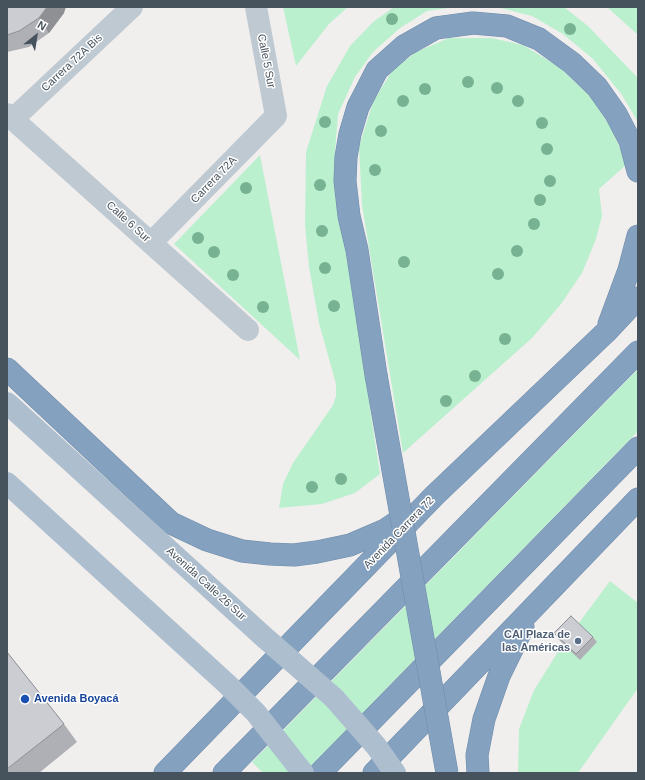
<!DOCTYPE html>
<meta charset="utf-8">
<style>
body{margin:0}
#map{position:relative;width:645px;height:780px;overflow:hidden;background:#f1eeee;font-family:Arial,sans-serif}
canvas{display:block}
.frame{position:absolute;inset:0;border:8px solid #46525c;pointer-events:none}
.north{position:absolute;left:16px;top:16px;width:40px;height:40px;-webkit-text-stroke:3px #fff;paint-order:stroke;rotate:30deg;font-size:11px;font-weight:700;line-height:16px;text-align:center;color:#46525c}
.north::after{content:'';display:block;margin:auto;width:14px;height:18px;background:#46525c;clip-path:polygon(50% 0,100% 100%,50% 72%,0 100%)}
</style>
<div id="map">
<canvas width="645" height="780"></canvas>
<div class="frame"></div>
<div class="north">N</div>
</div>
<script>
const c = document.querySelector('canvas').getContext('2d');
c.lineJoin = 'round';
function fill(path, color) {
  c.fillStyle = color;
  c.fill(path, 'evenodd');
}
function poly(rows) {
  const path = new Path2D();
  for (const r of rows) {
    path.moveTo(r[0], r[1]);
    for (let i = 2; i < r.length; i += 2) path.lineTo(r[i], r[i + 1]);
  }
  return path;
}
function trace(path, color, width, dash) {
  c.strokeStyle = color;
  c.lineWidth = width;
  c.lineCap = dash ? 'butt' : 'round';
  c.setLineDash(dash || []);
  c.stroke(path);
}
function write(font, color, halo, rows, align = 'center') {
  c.font = font + ' Arial,sans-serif';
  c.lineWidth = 3;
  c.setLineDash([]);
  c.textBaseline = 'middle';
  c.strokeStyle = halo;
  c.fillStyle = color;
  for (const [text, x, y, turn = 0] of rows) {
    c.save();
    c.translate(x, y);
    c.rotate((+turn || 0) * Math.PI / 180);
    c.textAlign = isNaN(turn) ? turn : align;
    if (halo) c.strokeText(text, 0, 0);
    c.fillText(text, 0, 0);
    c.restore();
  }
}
const green = poly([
 [283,7,348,7,329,24,296,66],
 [394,7,455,7,427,11,400,28,373,52,355,77,338,114,335,152,335,196,344,238,380,474,355,493,322,504,279,508,283,484,293,463,333,405,336,396,336,384,319,323,309,267,305,225,306,152,327,86,350,46,373,22],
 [497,7,564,7,588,26,638,78,638,122,622,95,593,59,563,34,532,16],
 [607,7,638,7,638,35],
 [449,38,492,38,523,45,559,67,589,95,610,126,627,164,599,189,602,216,596,239,582,273,561,304,532,338,403,453,362,205,359,147,373,102,392,71,416,52],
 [260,155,300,360,174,244],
 [638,369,638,431,304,773,263,773,252,762],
 [610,581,638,603,638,688,578,773,518,773,519,729,534,690,561,647]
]);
const minor = poly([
 [7,114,248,330],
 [13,119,132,7],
 [151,243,276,116,256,7]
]);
const highway = poly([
 [609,324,629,270,638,236],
 [7,369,171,523,207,540,242,551,270,554,294,555,317,552,350,545,385,530,400,520],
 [376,375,357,250,349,216,345,181,346,157,350,134,358,107,377,70,404,46,436,28,473,23,507,26,539,39,572,63,597,87,616,114,630,141,638,171],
 [165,773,435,495,606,332,638,298],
 [224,773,638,352],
 [320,773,638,448],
 [374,773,638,499],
 [478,773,477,755,484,719,499,676,523,627]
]);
const majorBridge = poly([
 [7,403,264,637,334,698,376,746,395,773],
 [7,483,228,685,256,713,303,773]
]);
const highwayBridge = poly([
 [376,375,447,773]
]);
const trees = [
 [392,19],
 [570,29],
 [468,82],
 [497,88],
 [425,89],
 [403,101],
 [518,101],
 [325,122],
 [542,123],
 [381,131],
 [547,149],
 [375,170],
 [550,181],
 [320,185],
 [246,188],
 [540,200],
 [534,224],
 [322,231],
 [198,238],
 [517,251],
 [214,252],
 [404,262],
 [325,268],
 [498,274],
 [233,275],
 [334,306],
 [263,307],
 [505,339],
 [475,376],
 [446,401],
 [341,479],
 [312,487]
];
const wall = poly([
 [7,7,64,13,49,33,29,47,7,52],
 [554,633,593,637,597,642,580,660,558,639],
 [7,652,64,724,77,742,39,773,7,773]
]);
const shadedWall = poly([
 [47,7,66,7,64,13,49,33,39,18]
]);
const building = poly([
 [7,7,47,7,39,18,19,31,7,35,7,7],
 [571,616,593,637,576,654,554,633,571,616],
 [7,652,64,724,7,769,7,652]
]);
const markers = [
 [578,641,4,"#5c6f8a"],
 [25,699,5,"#1a4fb4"]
];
const streetNames = [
 ["Calle 5 Sur",266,61,79],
 ["Carrera 72A Bis",72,63,-43],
 ["Carrera 72A",214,180,-46],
 ["Calle 6 Sur",128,222,42],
 ["Avenida Carrera 72",399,533,-46],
 ["Avenida Calle 26 Sur",206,584,42]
];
const serviceNames = [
 ["CAI Plaza de",570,635],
 ["las Américas",570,648]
];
const transitNames = [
 ["Avenida Boyacá",34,699]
];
fill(green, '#bbf0cf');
trace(highway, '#6f8cab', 23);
trace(minor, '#bec9d1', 22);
trace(highway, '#84a1bf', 22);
trace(highwayBridge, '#6f8cab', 23, []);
trace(majorBridge, '#adbece', 22);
trace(highwayBridge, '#84a1bf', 22);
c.fillStyle = '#77b293';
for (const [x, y] of trees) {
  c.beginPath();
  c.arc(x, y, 6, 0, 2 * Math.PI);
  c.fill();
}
fill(wall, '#afb0b5');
fill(shadedWall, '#8e9094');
fill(building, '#cbcdd3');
trace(building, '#8e9094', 1);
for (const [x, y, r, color] of markers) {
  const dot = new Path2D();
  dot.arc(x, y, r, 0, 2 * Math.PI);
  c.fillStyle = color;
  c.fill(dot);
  trace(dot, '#fff', 1.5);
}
write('11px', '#46525c', '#fff', streetNames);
write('bold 11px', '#4e5e75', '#fff', serviceNames, 'right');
write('bold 11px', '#164399', '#fff', transitNames, 'left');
</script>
